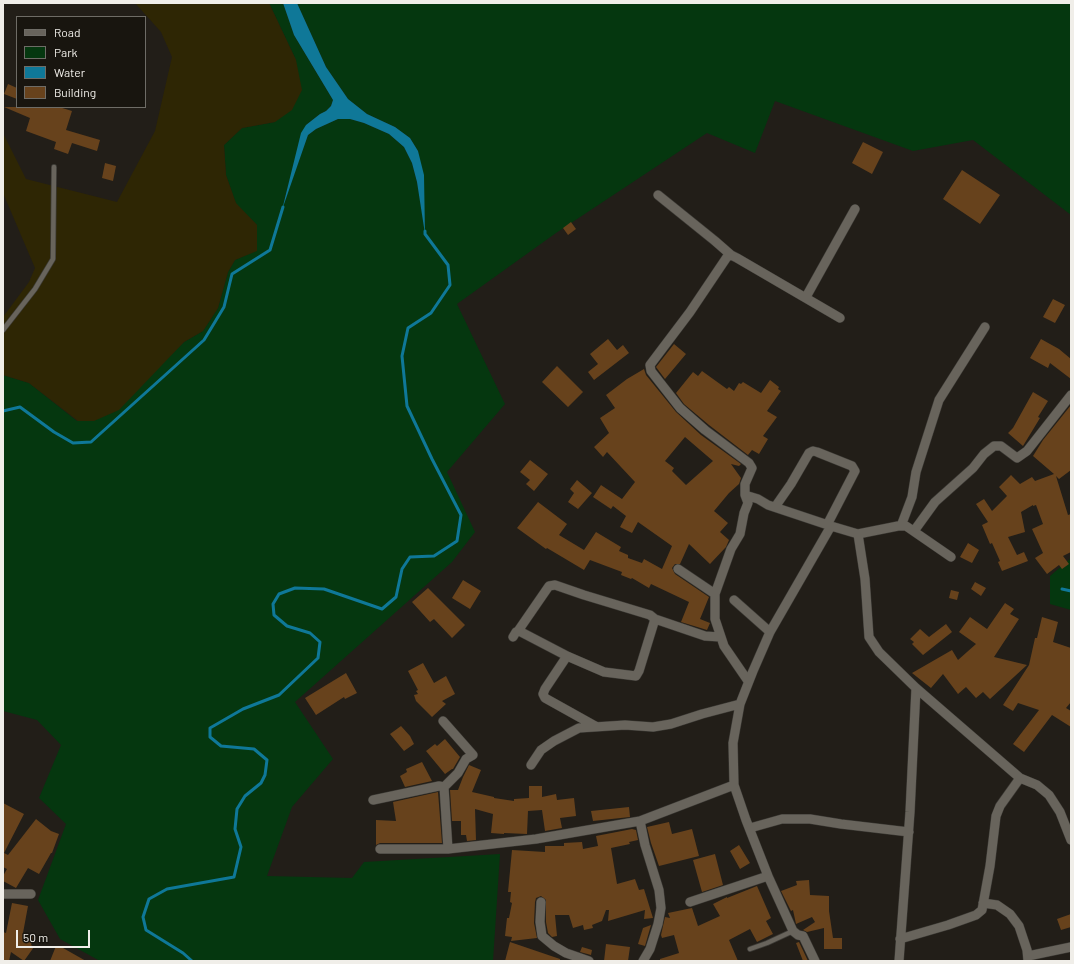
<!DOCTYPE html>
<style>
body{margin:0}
#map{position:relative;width:1074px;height:964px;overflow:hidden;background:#221e18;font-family:Barlow,sans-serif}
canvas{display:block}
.frame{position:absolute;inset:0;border:4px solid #f0eee9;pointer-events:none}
.legend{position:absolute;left:16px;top:16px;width:130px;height:92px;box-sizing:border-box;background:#18150f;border:1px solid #6e6c66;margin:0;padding:5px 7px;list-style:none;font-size:12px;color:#f0eee9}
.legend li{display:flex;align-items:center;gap:8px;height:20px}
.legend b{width:20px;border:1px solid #6e6c66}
.scale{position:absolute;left:16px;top:930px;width:74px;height:18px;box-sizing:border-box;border:2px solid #f0eee9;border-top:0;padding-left:5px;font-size:12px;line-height:14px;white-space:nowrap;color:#f0eee9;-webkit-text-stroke:3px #18150f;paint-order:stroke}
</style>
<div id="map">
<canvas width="1074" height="964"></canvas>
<div class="frame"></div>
<ul class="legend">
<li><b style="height:5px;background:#68645c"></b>Road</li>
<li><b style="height:11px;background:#05370f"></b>Park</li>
<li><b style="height:11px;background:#0f7898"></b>Water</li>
<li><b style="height:11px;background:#67421c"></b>Building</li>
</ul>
<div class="scale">50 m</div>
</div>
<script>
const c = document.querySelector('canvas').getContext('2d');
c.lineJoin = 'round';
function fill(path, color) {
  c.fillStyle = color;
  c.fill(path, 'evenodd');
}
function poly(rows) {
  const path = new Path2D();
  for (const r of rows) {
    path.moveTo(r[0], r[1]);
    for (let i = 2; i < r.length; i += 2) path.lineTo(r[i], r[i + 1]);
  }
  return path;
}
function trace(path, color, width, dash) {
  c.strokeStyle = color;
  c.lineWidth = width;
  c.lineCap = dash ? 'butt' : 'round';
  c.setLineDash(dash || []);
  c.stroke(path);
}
const green = poly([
 [269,3,283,3,294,35,333,100,331,106,326,111,320,114,306,125,283,204,308,135,316,129,338,119,350,119,364,123,389,134,404,147,412,163,417,182,425,229,418,151,410,138,395,127,367,114,348,99,326,67,297,3,1071,3,1071,215,973,140,913,151,775,101,755,153,707,133,556,233,457,304,505,404,447,472,475,532,452,562,295,702,333,759,292,807,267,876,352,878,364,862,500,854,493,961,100,961,60,939,38,900,66,824,39,798,61,745,37,720,3,711,3,375,29,383,77,421,154,372,184,342,203,331,218,308,228,272,235,260,257,250,257,225,236,204,226,175,224,145,242,128,275,122,296,60],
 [1071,558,1071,610,1050,604,1050,576]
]);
const sand = poly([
 [135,3,269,3,296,60,302,90,292,110,275,122,242,128,224,145,226,175,236,203,257,225,257,251,235,260,228,272,218,308,203,331,184,342,119,410,94,421,78,421,29,383,3,375,3,317,29,282,35,268,3,193,3,133,26,179,117,202,155,131,172,57,161,32]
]);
const water = poly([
 [283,3,297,3,326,67,348,99,367,114,395,127,410,138,418,151,424,175,425,234,417,182,412,163,404,147,389,134,364,123,350,119,338,119,316,129,308,135,282,210,301,133,306,125,320,114,326,111,331,106,333,100,294,35]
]);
const stream = poly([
 [3,411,20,407,54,432,73,443,91,442,204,340,224,307,232,274,270,250,283,207],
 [1062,589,1071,591],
 [192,961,183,953,146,930,143,917,149,899,167,889,234,877,241,847,235,829,237,809,245,796,261,783,265,775,267,760,254,749,221,746,210,737,210,728,243,709,279,695,318,658,320,642,310,633,287,626,274,615,273,604,279,594,295,588,324,589,382,609,396,597,402,569,410,557,434,556,457,541,461,515,432,459,407,406,402,356,408,328,431,313,450,285,448,265,425,234,425,231]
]);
const building = poly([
 [8,84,17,88,17,99,4,94],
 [4,107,59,107,72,111,66,130,100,140,97,151,72,143,68,154,54,149,56,142,26,131,30,118],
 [863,142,883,152,872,174,852,163],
 [105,163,116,166,113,181,102,178],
 [962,170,1000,195,980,224,943,199],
 [571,222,576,229,568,235,563,228],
 [1053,299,1065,305,1055,323,1043,317],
 [608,339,617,350,623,345,629,353,594,380,588,372,598,364,590,354],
 [1041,339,1059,349,1071,359,1071,379,1050,363,1048,368,1030,358],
 [674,344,686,354,665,379,656,367],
 [557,366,583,392,568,407,542,382],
 [644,369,646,375,676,412,701,435,741,464,739,466,731,464,741,478,739,484,729,493,714,511,728,523,720,532,729,540,726,547,710,564,689,544,680,564,675,564,672,568,675,574,709,597,700,619,710,623,707,630,681,622,689,602,651,584,649,588,632,578,631,579,621,575,622,572,590,560,584,570,547,548,546,549,517,528,538,502,567,524,559,535,584,550,596,532,621,547,619,551,628,555,628,558,642,563,644,559,662,569,672,546,638,522,632,533,620,527,626,516,613,506,611,509,593,497,601,485,622,499,635,482,607,452,603,457,594,447,609,433,600,418,615,408,606,395,627,379],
 [685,437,713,461,686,485,672,471,674,468,665,461],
 [702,371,727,389,729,387,734,391,739,383,741,384,743,382,761,393,770,380,779,387,778,389,781,391,767,411,777,417,763,436,768,439,759,454,752,450,748,455,709,425,684,404,676,393,693,372,698,376],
 [1033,392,1048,401,1038,417,1040,418,1023,446,1008,433,1013,428],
 [1071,405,1071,470,1059,479,1056,476,1068,515,1071,514,1071,552,1063,556,1069,564,1062,569,1059,565,1047,574,1035,558,1043,553,1032,529,1043,524,1036,505,1033,506,1033,505,1021,512,1025,532,1008,537,1017,555,1024,552,1028,561,1002,571,998,562,1000,561,992,543,990,544,982,525,988,522,976,504,984,499,992,511,1007,496,999,487,1011,475,1020,484,1032,477,1035,481,1054,474,1033,456,1043,440],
 [530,460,548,474,534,491,526,484,530,480,520,472],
 [577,480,592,493,578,509,568,502,574,493,570,489],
 [968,543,979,550,972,563,960,557],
 [463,580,481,591,470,609,452,598],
 [975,582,986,588,981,596,971,589],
 [428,588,465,625,452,638,434,619,430,622,412,602],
 [951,590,959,592,957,600,949,598],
 [1005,603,1014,609,1010,614,1019,619,994,657,1027,665,990,699,983,692,976,698,966,687,958,694,943,674,931,688,912,673,952,650,958,660,976,644,959,632,970,617,987,629],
 [1042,617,1058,622,1053,642,1071,648,1071,702,1066,708,1071,711,1071,727,1052,715,1024,752,1013,744,1039,710,1018,703,1013,711,1003,705,1029,665,1035,638,1037,638],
 [946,624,952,632,923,655,912,644,914,642,910,639,920,629,929,637],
 [423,663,434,683,446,676,455,694,442,701,446,704,432,717,416,701,414,695,418,694,416,691,418,690,408,671],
 [346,673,357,693,345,699,344,697,316,715,305,698],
 [401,726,410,736,414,744,404,751,390,734],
 [445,739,460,757,453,769,452,769,445,774,426,751,435,744,437,746],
 [422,762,432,781,405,787,400,776,407,772,406,769],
 [469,765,481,770,472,792,494,797,494,798,514,801,514,799,529,798,529,786,542,786,542,797,556,794,557,800,574,798,576,816,560,818,562,828,545,831,542,810,528,811,527,834,504,833,504,834,491,833,493,814,475,809,476,840,467,841,466,835,461,835,461,821,452,821,450,790,458,790,463,777],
 [438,792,442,843,380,843,376,845,376,820,396,821,393,802],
 [3,803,24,814,4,853,8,855,36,819,51,831,59,834,52,853,51,853,39,874,28,868,16,888,3,881,3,876,7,869,3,867],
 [629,807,630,817,593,821,591,811],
 [669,822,672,834,692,829,699,856,659,866,651,843,647,827],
 [632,829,636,830,638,840,629,842,630,844,611,848,617,884,635,879,639,890,644,889,653,918,644,919,645,910,608,921,609,910,606,910,602,921,592,925,593,928,584,930,583,925,573,928,569,915,555,915,557,936,552,937,548,933,546,922,546,900,541,896,536,898,535,902,534,923,537,938,511,941,512,937,505,936,507,918,509,918,512,903,510,902,511,892,508,892,512,850,545,852,545,846,564,846,564,843,582,842,583,849,598,846,596,836],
 [739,845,750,863,740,869,730,851],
 [715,854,723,885,702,892,693,860],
 [809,880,810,895,829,896,829,911,833,938,842,938,842,949,824,949,824,928,807,932,803,930,815,922,812,917,796,924,793,910,791,911,781,891,797,885,796,881],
 [757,886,771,918,766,921,773,934,757,942,750,929,729,940,738,961,660,961,660,959,679,953,674,935,662,938,661,935,665,917,670,918,668,913,692,908,698,926,720,916,713,904,727,897,727,898],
 [12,903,28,906,23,933,34,937,31,945,34,947,24,961,11,952,9,961,3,961,3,932,6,933],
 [1071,914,1071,927,1061,930,1057,919],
 [651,925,645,946,638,944,643,928],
 [510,942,560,959,560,961,505,961],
 [799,942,808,961,803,961,796,943],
 [606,944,630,947,628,961,604,961],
 [56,946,63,948,86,961,50,961],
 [582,947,592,950,591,955,580,952]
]);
const lane = poly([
 [3,330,35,289,53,259,54,167],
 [750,949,767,943,793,931]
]);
const street = poly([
 [658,195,715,241,731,255],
 [806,297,855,209],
 [745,495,758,499,768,505,831,526,858,534,898,526,906,526,951,557],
 [775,507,791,484,809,453,813,451,817,452,852,466,855,471,827,525],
 [901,526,912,497,916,472,939,400,985,327],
 [914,531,935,502,973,468,984,454,994,446,1001,446,1017,458,1027,451,1071,395],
 [858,534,865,579,869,637,879,652,916,688,1020,778,1037,785,1049,795,1060,812,1071,840],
 [678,569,715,594],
 [734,600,770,632],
 [518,631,549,586,555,585,584,595,650,615,655,619,705,636,720,637],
 [513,637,516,632,518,631,521,632,567,656],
 [748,681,724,646,715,619,715,594,731,549,740,534,744,513,748,503,745,495,745,484,752,468,749,463,705,430,680,408,651,371,650,365,690,312,727,257,731,255,737,258,840,318],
 [443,721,473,755,466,759,458,773,444,787],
 [597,727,545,698,543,694,545,689,567,656,604,672,636,676,639,671,655,619],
 [531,765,541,750,554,741,579,728,625,725,653,727,671,724,702,714,740,704],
 [373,800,439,786,444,787,448,849],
 [640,821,645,845,659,890,661,908,658,924,650,949,643,961],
 [750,828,782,819,810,819,841,824,909,832],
 [380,849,448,849,536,839,640,821,734,785],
 [3,894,31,894],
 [541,902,540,922,542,936,554,946,566,953,589,961],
 [690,902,768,876],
 [983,903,997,905,1010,914,1019,926,1027,950,1028,961],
 [900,939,948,925,976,915,982,910,990,866,996,816,1000,806,1020,778],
 [1028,956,1071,947],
 [815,961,803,936,798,935,793,931,768,876,746,820,734,785,733,743,740,704,753,671,770,632,831,526],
 [899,961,910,812,916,688]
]);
fill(green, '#05370f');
fill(sand, '#2e2604');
fill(water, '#0f7898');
trace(stream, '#0f7898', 3);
fill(building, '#67421c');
trace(lane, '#3d3b36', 6);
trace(street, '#3d3b36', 10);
trace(lane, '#68645c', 4.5);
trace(street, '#68645c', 9);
</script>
